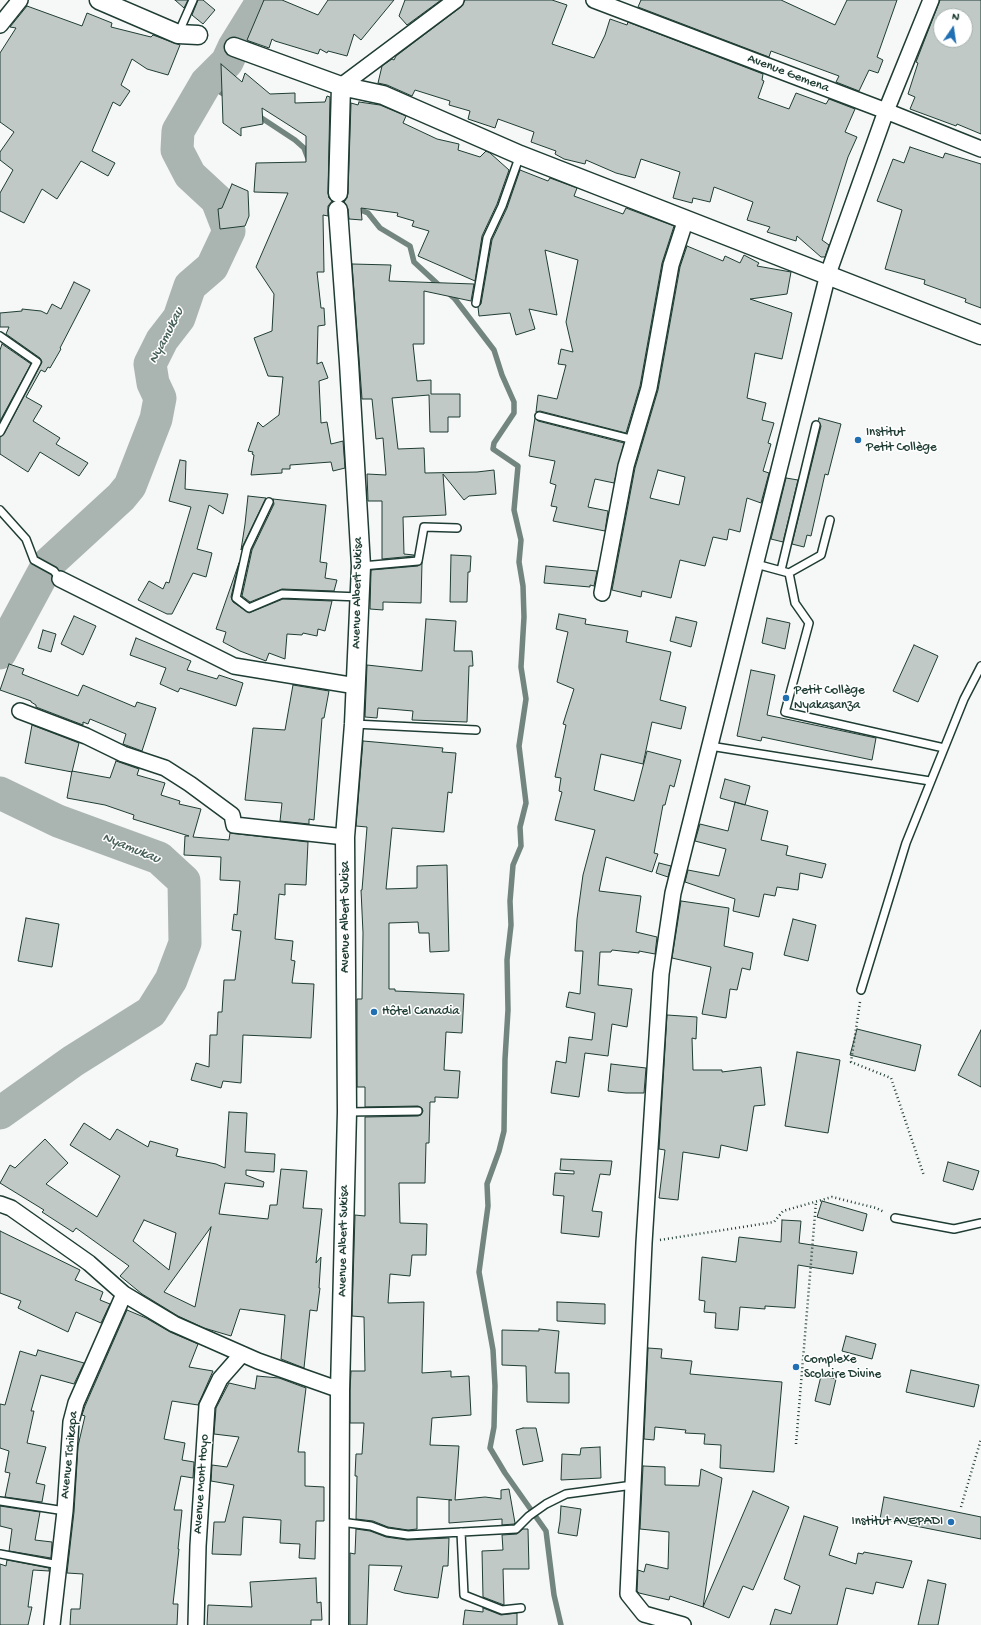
<!DOCTYPE html>
<meta charset="utf-8">
<style>
body{margin:0}
#map{position:relative;width:981px;height:1625px;overflow:hidden;background:#f6f7f7;font-family:"Gochi Hand",sans-serif}
canvas{display:block}
.north{position:absolute;left:933px;top:8px;width:40px;height:40px;box-sizing:border-box;background:#fff;border:1px solid #a5b1ae;border-radius:50%;rotate:13deg;font-size:11px;font-weight:700;line-height:16px;text-align:center;color:#1f3d34}
.north::after{content:'';display:block;margin:auto;width:14px;height:18px;background:#1f6fb2;clip-path:polygon(50% 0,100% 100%,50% 72%,0 100%)}
</style>
<div id="map">
<canvas width="981" height="1625"></canvas>
<div class="north">N</div>
</div>
<script>
const c = document.querySelector('canvas').getContext('2d');
c.lineJoin = 'round';
function poly(rows) {
  const path = new Path2D();
  for (const r of rows) {
    path.moveTo(r[0], r[1]);
    for (let i = 2; i < r.length; i += 2) path.lineTo(r[i], r[i + 1]);
  }
  return path;
}
function trace(path, color, width, dash) {
  c.strokeStyle = color;
  c.lineWidth = width;
  c.lineCap = dash ? 'butt' : 'round';
  c.setLineDash(dash || []);
  c.stroke(path);
}
function fill(path, color) {
  c.fillStyle = color;
  c.fill(path, 'evenodd');
}
function write(font, color, halo, rows, align = 'center') {
  c.font = font + ' "Gochi Hand",sans-serif';
  c.lineWidth = 3;
  c.setLineDash([]);
  c.textBaseline = 'middle';
  c.strokeStyle = halo;
  c.fillStyle = color;
  for (const [text, x, y, turn = 0] of rows) {
    c.save();
    c.translate(x, y);
    c.rotate((+turn || 0) * Math.PI / 180);
    c.textAlign = isNaN(turn) ? turn : align;
    if (halo) c.strokeText(text, 0, 0);
    c.fillText(text, 0, 0);
    c.restore();
  }
}
const stream = poly([
 [206,83,228,97],
 [257,115,295,140,304,148,309,161],
 [322,194,368,213,380,228,410,246,414,262,441,287],
 [447,292,455,299,494,350,502,375,514,402,514,413,494,443,493,449,518,466,514,510,521,540,519,562,523,586,524,617,521,667,526,699,519,746,526,803,520,827,521,846,513,865,510,901,511,925,507,960,508,1010,505,1059,504,1131,499,1151,487,1184,488,1206,479,1272,493,1350,495,1386,494,1427,490,1448,505,1473,546,1531,554,1595,561,1625]
]);
const river = poly([
 [0,653,48,564,121,497,130,486,156,419,160,398,153,383,150,364,162,340,179,318,190,286,212,267,229,231,217,200,190,175,177,150,178,131,206,83,227,62,234,47,263,0],
 [0,793,58,821,159,858,184,881,185,943,171,980,151,1012,73,1061,0,1113]
]);
const building = poly([
 [175,0,188,0,184,8,175,0],
 [198,0,203,0,215,10,203,24,192,15,198,0],
 [264,0,282,0,318,15,328,0,394,0,361,40,354,34,347,56,328,51,327,53,320,49,318,54,275,41,272,39,269,48,249,41,247,40,264,0],
 [405,0,441,0,407,25,399,16,405,0],
 [465,0,552,0,567,5,552,44,594,58,605,35,610,19,627,25,628,22,763,74,762,80,764,81,758,98,789,109,796,93,826,104,829,99,855,109,845,132,857,137,848,157,822,240,829,245,825,257,821,257,797,236,796,241,767,232,770,227,747,220,753,202,714,187,710,202,693,198,692,203,673,198,680,172,641,159,635,178,616,173,586,160,585,164,564,159,555,154,556,151,531,142,534,132,498,119,495,128,468,119,470,111,449,105,450,101,415,90,412,96,387,85,378,83,382,66,392,59,394,60,396,56,461,7,465,0],
 [641,0,781,0,835,25,847,0,897,0,877,57,883,60,878,73,869,70,859,91,836,82,839,76,771,51,769,57,638,7,641,0],
 [940,0,981,0,981,134,957,124,956,126,910,109,915,97,908,94,918,63,916,62,940,0],
 [941,16,965,16,965,40,941,40,941,16],
 [27,6,82,26,87,13,112,23,111,27,151,37,153,35,180,45,168,75,147,69,132,59,121,85,130,91,120,106,113,102,92,151,115,163,108,176,81,161,57,199,42,189,24,223,0,211,0,193,13,170,0,160,0,152,14,132,0,122,0,53,16,28,10,27,27,6],
 [221,64,242,82,245,73,270,94,295,93,295,103,325,102,327,96,330,97,328,193,329,198,332,201,328,206,328,216,323,215,324,272,317,272,321,308,324,308,325,325,318,326,317,364,322,362,328,378,319,381,321,423,327,422,331,444,343,441,345,468,333,471,331,462,290,465,290,469,282,469,282,473,251,475,254,455,252,454,253,452,248,451,258,422,263,427,279,415,283,377,268,376,254,338,272,331,274,294,256,267,288,193,254,192,256,163,306,162,306,136,262,108,263,124,241,128,241,136,223,123,221,64],
 [359,102,380,105,406,116,403,123,437,139,459,144,458,150,480,157,486,151,490,153,509,170,497,204,482,236,475,281,418,256,429,231,412,226,414,221,397,216,398,213,361,208,362,220,349,219,348,209,344,202,347,198,348,193,351,103,358,105,359,102],
 [910,147,943,158,945,153,981,164,981,308,965,302,966,299,924,284,925,280,885,269,902,210,877,201,893,159,904,163,910,147],
 [520,170,548,181,550,178,577,188,574,196,623,214,626,208,674,226,662,263,640,386,626,433,540,411,536,412,538,395,557,399,566,365,558,364,561,349,573,352,566,322,578,260,545,250,557,315,529,309,535,329,516,335,510,313,479,316,478,307,481,304,492,240,507,208,520,170],
 [232,184,248,191,249,216,245,226,220,229,218,209,222,208,232,184],
 [687,246,723,261,725,256,740,263,744,255,759,263,757,266,791,272,787,294,750,299,792,313,782,359,755,353,747,398,766,403,762,420,774,423,768,443,771,444,763,471,769,473,761,503,747,498,740,532,729,529,727,540,713,537,705,566,680,560,671,598,642,591,641,597,612,590,635,468,658,390,680,267,687,246],
 [658,470,685,477,679,505,650,498,658,470],
 [352,264,391,265,389,281,474,284,471,301,424,291,424,344,413,344,417,381,431,380,431,394,460,394,460,417,448,417,448,432,430,432,429,395,392,398,398,449,424,448,425,473,477,472,494,470,496,494,469,496,464,500,443,474,446,515,403,517,404,554,414,555,414,556,382,559,382,501,368,501,367,474,386,475,383,438,376,439,372,399,362,399,352,264],
 [74,282,90,290,60,348,61,349,50,368,48,367,45,372,41,370,26,397,42,406,33,421,60,438,56,444,88,463,79,476,40,452,28,472,0,454,0,437,4,434,42,362,40,358,6,334,9,327,0,327,0,313,22,311,22,309,41,311,47,314,52,304,61,309,74,282],
 [2,344,31,364,0,421,0,350,2,344],
 [535,418,538,421,624,443,614,483,595,479,588,507,608,511,605,531,553,521,557,507,551,506,556,485,550,483,555,461,529,456,535,418],
 [819,418,841,424,828,475,825,474,811,536,807,535,804,547,792,544,821,426,818,421,819,418],
 [180,460,186,461,185,489,228,494,223,514,209,505,197,549,212,553,206,577,193,573,172,614,167,614,138,600,149,581,163,589,166,582,169,583,191,507,169,501,180,460],
 [786,478,798,480,783,542,771,539,786,478],
 [248,496,266,498,241,550,245,524,248,496],
 [273,499,326,505,320,562,327,563,325,578,337,580,334,591,282,589,250,602,242,596,252,550,274,504,273,499],
 [451,555,471,556,470,572,468,572,467,602,450,602,451,555],
 [239,563,231,597,233,602,249,613,283,599,332,601,325,631,318,629,317,636,303,633,302,635,287,634,285,659,269,653,266,661,240,651,223,642,226,632,216,629,239,563],
 [422,563,421,603,383,602,383,610,370,609,371,570,418,566,422,563],
 [546,566,597,571,594,586,590,585,590,587,544,583,546,566],
 [559,614,586,619,585,624,628,631,626,642,671,652,660,700,686,707,681,729,652,722,643,764,601,754,594,790,634,801,647,751,681,760,674,787,670,785,665,805,663,805,654,853,658,854,652,872,606,857,599,891,641,896,636,932,657,937,655,954,639,951,639,953,612,950,611,952,600,952,598,985,632,989,627,1027,612,1024,608,1056,585,1053,579,1097,551,1093,556,1061,566,1063,569,1037,592,1040,595,1013,566,1007,569,992,580,994,583,951,575,951,577,919,583,875,595,830,555,820,562,792,559,791,561,778,555,777,566,725,563,724,574,689,557,682,568,632,556,629,559,614],
 [74,616,96,626,83,655,61,644,74,616],
 [676,617,697,622,691,647,670,641,676,617],
 [767,618,790,623,785,649,762,643,767,618],
 [426,619,456,621,454,651,472,651,473,666,469,666,467,722,412,720,413,711,378,708,377,718,365,717,367,665,422,671,426,619],
 [43,630,56,634,51,652,38,648,43,630],
 [136,638,191,661,187,670,217,679,219,675,243,683,236,706,180,688,178,692,160,684,166,668,130,655,136,638],
 [914,645,938,656,918,702,893,691,914,645],
 [9,664,24,669,22,674,78,696,83,685,135,707,137,702,156,708,142,751,123,744,126,734,90,719,88,724,83,722,83,725,36,707,36,705,31,702,31,701,0,690,9,664],
 [751,670,775,675,767,715,876,738,872,760,762,737,761,741,737,736,751,670],
 [293,685,329,691,324,718,322,718,314,820,309,819,309,824,280,821,282,803,245,800,253,728,285,730,293,685],
 [32,725,79,743,72,772,25,763,32,725],
 [363,741,443,748,442,752,456,753,452,793,448,792,444,832,392,828,386,889,417,888,417,866,447,865,449,951,430,952,429,933,419,933,418,922,389,923,389,989,395,989,395,991,464,994,462,1033,446,1032,444,1070,460,1071,458,1098,435,1097,435,1102,430,1102,429,1143,426,1143,425,1183,399,1183,400,1223,427,1224,426,1255,412,1255,410,1276,390,1274,388,1303,424,1302,422,1373,451,1371,451,1377,469,1376,471,1415,432,1418,430,1445,459,1446,455,1500,485,1497,501,1499,501,1490,509,1489,515,1523,514,1524,502,1525,502,1519,449,1523,449,1500,452,1500,417,1497,417,1529,408,1530,388,1527,373,1521,356,1519,357,1476,355,1476,356,1454,362,1454,364,1423,350,1423,350,1390,351,1371,365,1371,364,1317,352,1316,355,1215,365,1216,365,1117,418,1116,421,1115,423,1111,422,1108,418,1106,365,1107,365,1087,357,1087,357,999,362,999,363,933,361,890,362,890,367,827,356,826,363,741],
 [116,761,139,769,137,775,165,783,161,795,180,801,179,804,201,809,193,837,229,840,230,833,308,842,306,885,285,884,285,895,279,894,275,939,293,941,291,960,295,961,292,983,314,984,311,1038,243,1035,241,1083,223,1081,221,1088,191,1080,196,1063,209,1067,210,1035,217,1035,218,1012,222,1012,224,980,235,980,241,931,232,930,234,914,237,915,240,881,220,880,221,857,184,855,185,836,189,836,133,819,134,815,105,805,67,798,72,771,110,778,116,761],
 [725,779,750,786,745,805,720,798,725,779],
 [735,802,768,811,761,840,788,846,786,855,826,864,822,878,800,873,798,890,777,887,775,896,764,894,759,917,733,911,735,899,685,882,688,870,719,876,726,849,695,841,700,824,728,831,735,802],
 [659,863,671,866,668,877,656,873,659,863],
 [681,901,729,908,724,946,753,953,750,970,742,968,737,990,730,989,726,1018,702,1014,711,967,672,958,681,901],
 [26,918,59,924,52,967,18,961,26,918],
 [793,919,816,925,808,961,784,955,793,919],
 [667,1015,697,1017,696,1039,692,1038,693,1070,722,1070,722,1072,761,1067,765,1105,754,1106,747,1151,721,1145,719,1158,683,1152,678,1200,659,1198,665,1150,659,1149,667,1015],
 [857,1029,921,1045,915,1071,850,1055,857,1029],
 [981,1030,981,1087,958,1075,981,1030],
 [797,1052,840,1060,828,1133,785,1126,797,1052],
 [611,1064,646,1068,644,1093,626,1093,608,1091,611,1064],
 [229,1112,247,1113,245,1152,275,1154,274,1172,246,1170,246,1175,264,1182,263,1187,225,1183,219,1214,268,1219,270,1205,277,1205,281,1169,307,1171,303,1208,322,1209,316,1263,321,1257,319,1288,320,1288,317,1311,310,1310,304,1368,281,1359,285,1315,240,1309,231,1336,204,1328,178,1316,142,1294,120,1276,129,1266,76,1228,73,1232,42,1212,44,1210,0,1183,10,1165,15,1168,45,1139,68,1163,46,1184,97,1217,120,1176,70,1145,84,1123,110,1140,117,1129,148,1147,150,1141,178,1149,176,1156,216,1164,225,1168,229,1112],
 [144,1220,176,1233,169,1270,133,1241,144,1220],
 [211,1227,195,1307,164,1292,211,1227],
 [561,1159,612,1161,610,1175,600,1174,592,1211,602,1212,599,1237,561,1233,564,1196,553,1195,555,1173,574,1174,574,1171,560,1170,561,1159],
 [948,1162,979,1171,973,1190,943,1181,948,1162],
 [822,1201,867,1214,863,1231,817,1217,822,1201],
 [782,1220,801,1221,799,1243,857,1252,853,1274,798,1265,795,1308,765,1306,765,1309,740,1307,738,1330,715,1328,716,1313,704,1312,705,1301,699,1300,702,1257,736,1262,739,1237,781,1242,782,1220],
 [0,1231,80,1270,75,1280,103,1292,100,1300,110,1304,101,1323,76,1312,68,1332,18,1308,21,1301,0,1293,0,1231],
 [557,1302,605,1304,605,1324,557,1321,557,1302],
 [127,1310,146,1318,170,1332,198,1344,189,1367,213,1371,198,1405,172,1401,164,1439,185,1443,182,1460,194,1462,193,1478,181,1476,174,1510,182,1510,178,1549,179,1549,173,1604,178,1604,177,1625,70,1625,71,1609,80,1609,83,1574,67,1573,74,1512,78,1446,85,1416,82,1415,85,1406,127,1310],
 [539,1329,559,1331,555,1373,569,1373,569,1403,527,1402,526,1366,502,1365,502,1330,539,1331,539,1329],
 [846,1336,876,1344,872,1359,842,1351,846,1336],
 [648,1348,662,1349,661,1358,692,1361,690,1374,782,1382,774,1472,720,1468,721,1445,704,1444,705,1434,685,1433,686,1430,655,1427,654,1440,644,1439,648,1348],
 [38,1350,84,1363,74,1384,41,1375,31,1411,34,1411,27,1443,46,1447,36,1483,45,1485,42,1502,5,1497,10,1473,5,1472,9,1451,0,1448,0,1404,5,1405,20,1351,36,1356,38,1350],
 [911,1370,979,1385,974,1407,906,1392,911,1370],
 [257,1376,279,1378,306,1388,298,1452,305,1452,305,1486,324,1487,324,1521,316,1521,315,1559,299,1558,300,1544,280,1543,281,1520,243,1517,241,1555,212,1554,214,1522,225,1522,234,1485,211,1481,212,1465,227,1467,239,1437,214,1434,216,1408,229,1383,255,1389,257,1376],
 [821,1376,836,1379,830,1405,815,1401,821,1376],
 [523,1428,536,1428,543,1461,523,1465,516,1430,523,1428],
 [600,1447,601,1478,561,1480,562,1454,580,1455,581,1448,600,1447],
 [643,1466,665,1467,665,1485,699,1486,701,1469,722,1478,703,1607,670,1596,669,1600,639,1593,637,1591,638,1570,644,1572,646,1564,668,1569,669,1532,640,1529,643,1466],
 [753,1491,789,1507,753,1590,743,1586,729,1618,703,1607,753,1491],
 [884,1497,981,1517,981,1539,880,1519,884,1497],
 [0,1506,40,1512,35,1540,52,1542,51,1558,9,1551,12,1529,0,1526,0,1506],
 [561,1506,581,1509,577,1536,558,1533,560,1521,561,1506],
 [804,1516,838,1527,829,1555,856,1564,858,1553,863,1554,864,1552,912,1561,903,1588,876,1582,873,1594,846,1588,837,1625,770,1625,775,1609,791,1614,800,1586,784,1579,804,1516],
 [356,1529,370,1531,386,1537,407,1540,449,1538,448,1566,443,1566,438,1598,404,1593,394,1590,402,1566,369,1565,367,1625,350,1625,350,1553,355,1554,356,1529],
 [523,1529,528,1529,529,1569,503,1569,504,1605,483,1597,482,1551,503,1550,502,1535,517,1534,523,1529],
 [7,1560,49,1568,49,1571,33,1570,28,1607,32,1607,28,1625,0,1625,0,1564,6,1566,7,1560],
 [316,1578,317,1603,321,1602,322,1620,311,1620,311,1625,207,1625,208,1605,252,1607,250,1582,316,1578],
 [928,1580,946,1584,938,1625,918,1625,928,1580],
 [483,1608,501,1615,517,1613,517,1625,463,1625,465,1610,483,1612,483,1608]
]);
const path = poly([
 [860,1002,851,1062,891,1078,924,1176],
 [660,1240,774,1222,783,1211,832,1197,876,1208,884,1212],
 [796,1444,816,1202],
 [961,1507,981,1439]
]);
const service = poly([
 [178,34,193,0],
 [476,303,487,238,502,206,520,155],
 [0,336,37,362,0,432],
 [539,416,634,440],
 [269,502,247,548,236,598,249,608,282,594,360,597],
 [0,510,26,539,34,560,54,571,60,579],
 [756,564,789,573,821,555,830,520],
 [362,566,418,561,424,527,457,528],
 [781,570,816,425],
 [789,573,795,603,809,623,785,712,944,748],
 [354,724,476,730],
 [710,746,930,781],
 [861,990,906,843,964,699,981,666],
 [347,1112,418,1111],
 [895,1218,954,1229,981,1223],
 [0,1501,65,1511],
 [341,1522,371,1526,387,1532,408,1535,516,1529,529,1516,546,1504,566,1494,633,1485],
 [461,1532,464,1595,502,1610,521,1608],
 [0,1554,59,1565]
]);
const minor = poly([
 [594,0,886,111,981,149],
 [0,25,20,0],
 [341,86,456,0],
 [60,579,234,666,356,686],
 [602,593,626,466,649,388,671,265,686,219],
 [20,711,86,736,123,754,165,768,190,784,232,815,234,825,345,837],
 [0,1204,11,1208,89,1263,124,1294,174,1324,258,1361,340,1390],
 [52,1625,65,1511,71,1422,76,1403,124,1294],
 [196,1625,198,1546,207,1406,220,1379,242,1354],
 [683,1625,644,1614,628,1594,644,1243,661,974,673,893,828,274,886,111,931,0]
]);
const tertiary = poly([
 [99,0,178,34,198,35],
 [234,47,341,86,383,95,520,155,981,335],
 [338,193,341,86],
 [338,210,349,363,361,566,354,724,345,837,347,1112,340,1390,339,1625]
]);
const markers = [
 [858,440,4,"#1f6fb2"],
 [786,698,4,"#1f6fb2"],
 [374,1012,4,"#1f6fb2"],
 [796,1367,4,"#1f6fb2"],
 [951,1522,4,"#1f6fb2"]
];
const streetNames = [
 ["Avenue Gemena",788,74,21],
 ["Avenue Albert Sukisa",358,593,-89],
 ["Avenue Albert Sukisa",346,917,-90],
 ["Avenue Albert Sukisa",344,1241,-89],
 ["Avenue Tchikapa",70,1455,-84],
 ["Avenue Mont Hoyo",202,1484,-86]
];
const poiNames = [
 ["Institut",866,433],
 ["Petit Collège",866,448],
 ["Petit Collège",794,691],
 ["Nyakasanza",794,706],
 ["Hôtel Canadia",382,1012],
 ["Complexe",804,1360],
 ["Scolaire Divine",804,1375],
 ["Institut AVEPADI",943,1522,"right"]
];
const waterNames = [
 ["Nyamukau",167,336,-63],
 ["Nyamukau",131,849,22]
];
trace(stream, '#72857f', 5.5);
trace(river, '#aab5b1', 33);
fill(building, '#c0c9c6');
trace(building, '#1f3d34', 1);
trace(service, '#1f3d34', 10);
trace(minor, '#1f3d34', 18);
trace(tertiary, '#1f3d34', 21);
trace(path, '#1f3d34', 2.5, [1, 3]);
trace(service, '#fff', 7);
trace(minor, '#fff', 15);
trace(tertiary, '#fff', 18);
for (const [x, y, r, color] of markers) {
  const dot = new Path2D();
  dot.arc(x, y, r, 0, 2 * Math.PI);
  c.fillStyle = color;
  c.fill(dot);
  trace(dot, '#fff', 1.5);
}
write('13px', '#1f3d34', '#fff', streetNames);
write('13px', '#1f3d34', '#fff', poiNames, 'left');
write('italic 14px', '#49615a', '#fff', waterNames);
</script>
